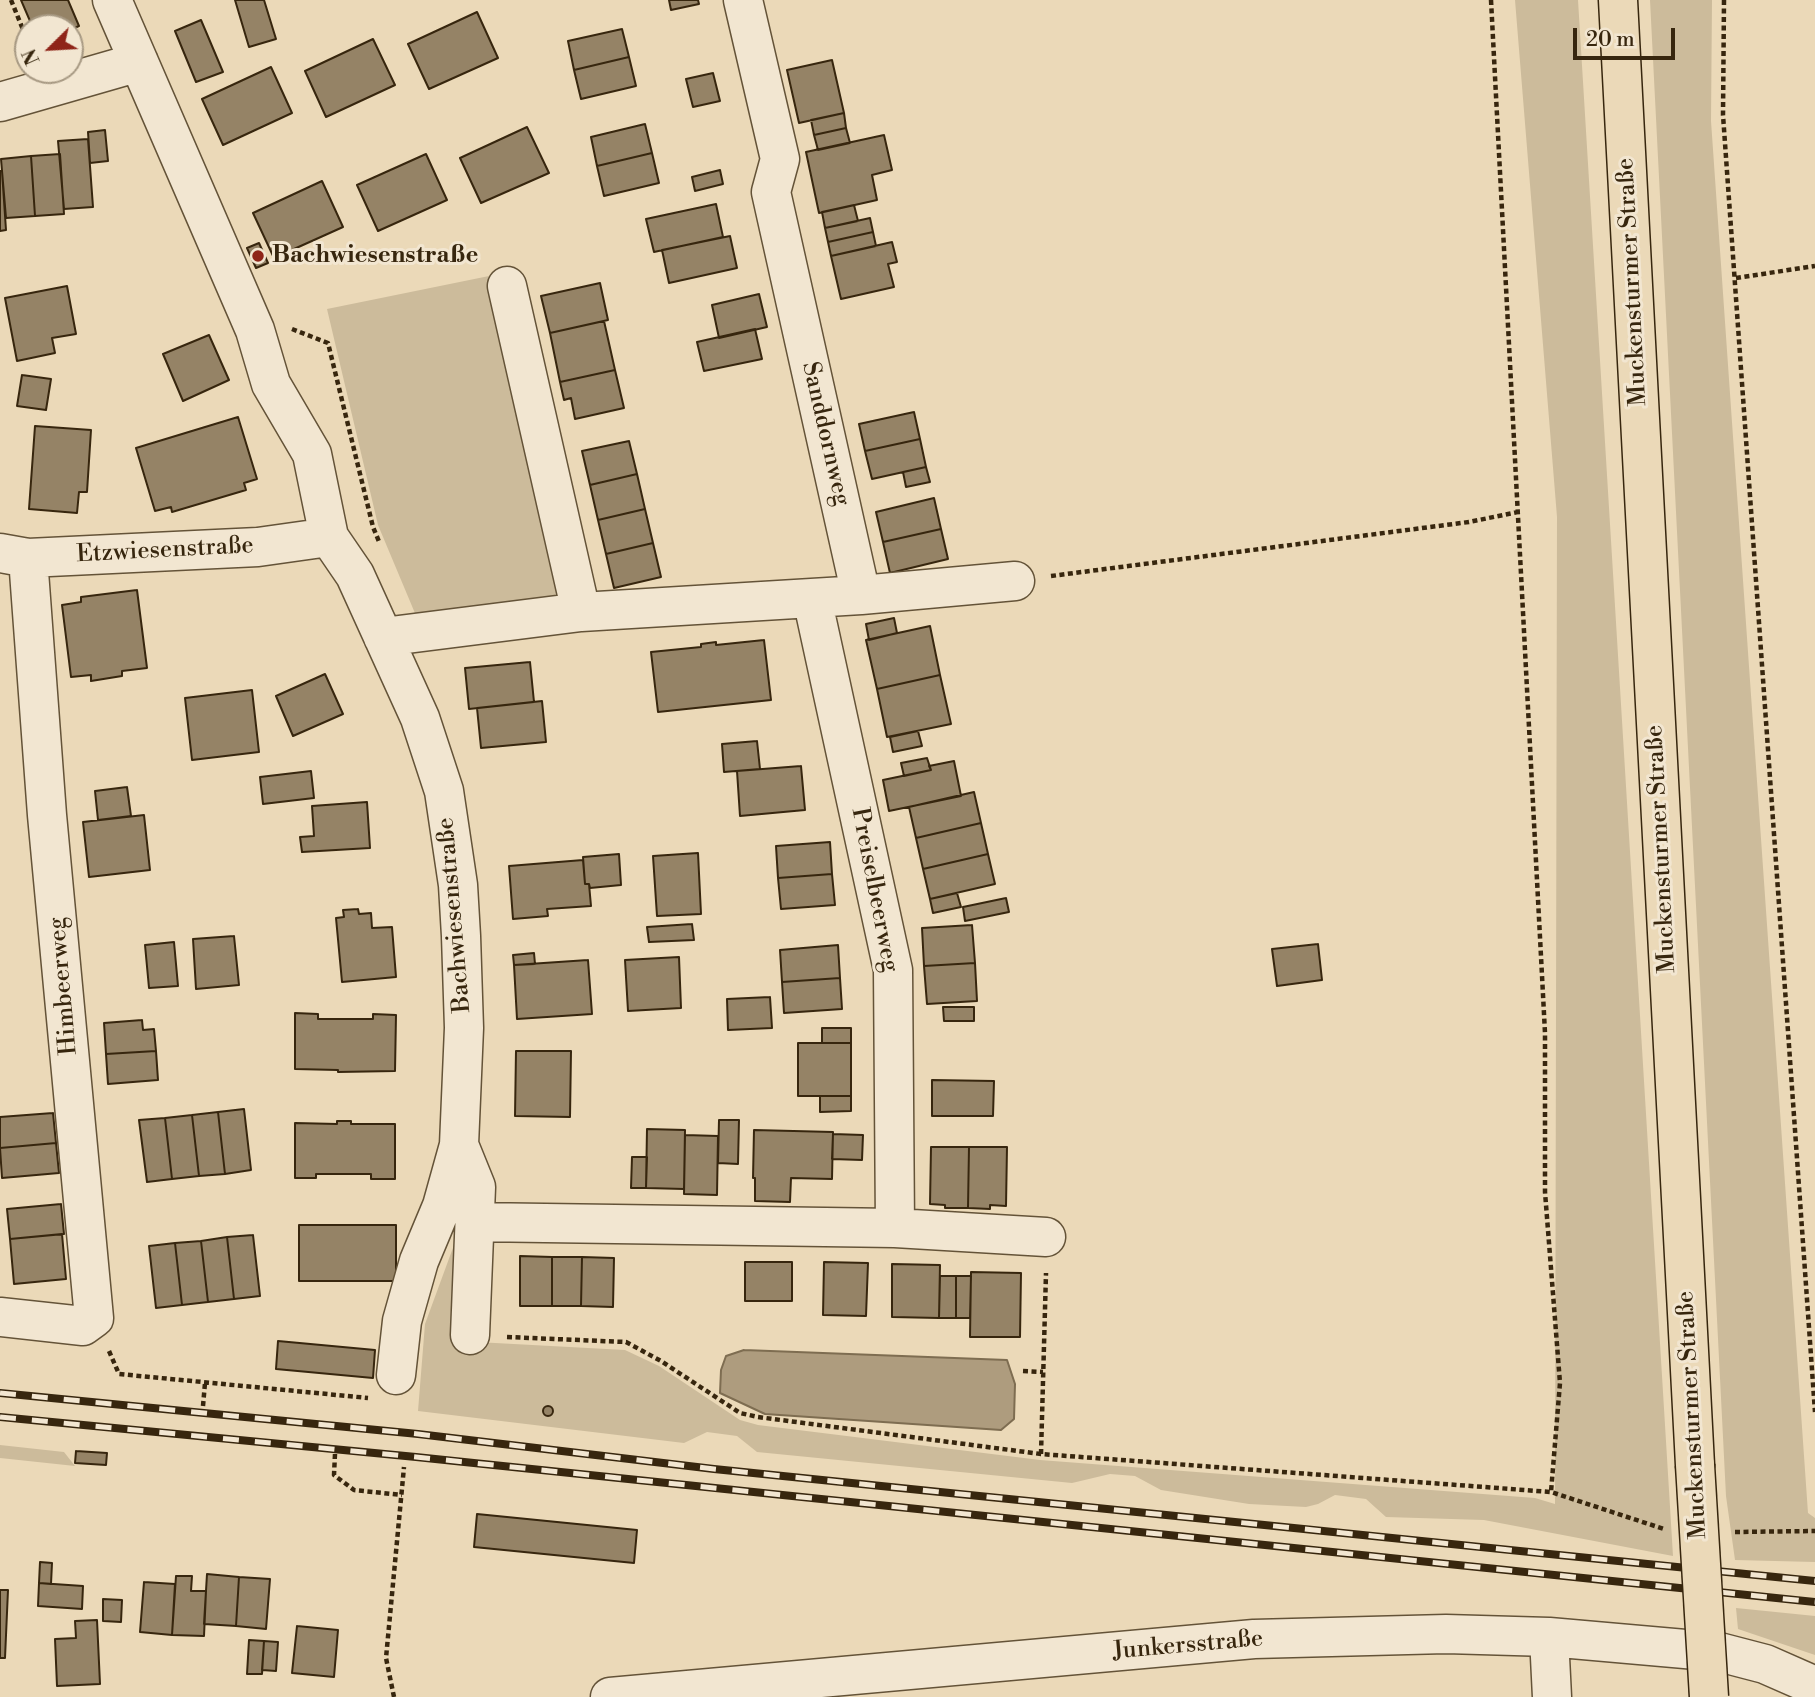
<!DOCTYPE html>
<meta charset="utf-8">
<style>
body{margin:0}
#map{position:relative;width:1815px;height:1697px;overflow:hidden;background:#ebd9b8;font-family:"Libre Bodoni",serif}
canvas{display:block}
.north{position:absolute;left:14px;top:14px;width:70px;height:70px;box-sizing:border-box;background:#f2e6d1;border:2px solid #a79983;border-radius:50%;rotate:246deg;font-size:19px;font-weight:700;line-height:28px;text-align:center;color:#37260e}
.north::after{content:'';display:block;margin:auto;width:24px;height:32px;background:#8f2418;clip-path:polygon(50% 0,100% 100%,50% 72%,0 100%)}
.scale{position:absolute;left:1573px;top:28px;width:102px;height:32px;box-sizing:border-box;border:4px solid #37260e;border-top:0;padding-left:9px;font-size:21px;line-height:24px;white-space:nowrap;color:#37260e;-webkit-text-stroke:5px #f2e6d1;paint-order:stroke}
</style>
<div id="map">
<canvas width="1815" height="1697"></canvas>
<div class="north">N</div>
<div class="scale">20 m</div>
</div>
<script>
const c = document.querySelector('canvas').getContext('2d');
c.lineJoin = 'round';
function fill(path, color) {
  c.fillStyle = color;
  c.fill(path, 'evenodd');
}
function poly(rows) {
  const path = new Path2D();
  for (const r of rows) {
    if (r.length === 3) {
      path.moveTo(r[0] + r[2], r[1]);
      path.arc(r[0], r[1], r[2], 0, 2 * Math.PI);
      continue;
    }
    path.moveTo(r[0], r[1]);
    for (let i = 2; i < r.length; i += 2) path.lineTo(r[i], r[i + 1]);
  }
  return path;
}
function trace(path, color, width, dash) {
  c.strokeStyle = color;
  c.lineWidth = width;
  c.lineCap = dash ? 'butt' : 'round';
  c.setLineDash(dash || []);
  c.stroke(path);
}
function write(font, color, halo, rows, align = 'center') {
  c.font = font + ' "Libre Bodoni",serif';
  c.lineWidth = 6;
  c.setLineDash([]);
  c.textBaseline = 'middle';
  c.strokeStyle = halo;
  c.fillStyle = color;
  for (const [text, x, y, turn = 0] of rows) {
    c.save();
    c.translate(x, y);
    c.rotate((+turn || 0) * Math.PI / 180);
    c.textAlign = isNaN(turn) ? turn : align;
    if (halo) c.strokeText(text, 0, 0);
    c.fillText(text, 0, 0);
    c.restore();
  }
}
const green = poly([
 [1515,0,1578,0,1673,1556,1484,1520,1386,1517,1366,1499,1335,1495,1318,1504,1306,1507,1249,1504,1161,1490,1135,1476,1110,1474,1072,1483,757,1452,737,1436,707,1432,684,1443,418,1411,425,1324,465,1215,458,1341,625,1350,659,1366,740,1420,758,1425,1040,1460,1535,1498,1555,1504,1557,517],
 [1650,0,1712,0,1711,121,1808,1513,1815,1518,1815,1562,1735,1560,1726,1496],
 [494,275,563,585,548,607,417,618,378,525,327,309],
 [0,1445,64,1452,75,1466,0,1458],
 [1736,1608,1815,1616,1815,1655,1738,1629]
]);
const water = poly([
 [744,1350,1007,1360,1015,1384,1014,1419,1001,1430,765,1414,720,1393,721,1370,726,1356,744,1350]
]);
const building = poly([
 [21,0,68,0,79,26,70,30,70,28,33,28,21,0],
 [235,0,264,0,276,39,249,47,235,0],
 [669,0,698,0,699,4,671,10,669,0],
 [477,12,498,58,429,89,408,44,477,12],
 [201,20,223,72,196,82,175,31,201,20],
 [622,29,629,57,574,70,568,41,622,29],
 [373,39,395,85,326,117,305,71,373,39],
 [629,57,636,86,581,99,574,70,629,57],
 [832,60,844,113,799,123,787,70,832,60],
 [271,67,292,113,223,145,202,99,271,67],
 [713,73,720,101,693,107,686,79,713,73],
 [844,113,846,128,814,135,811,120,844,113],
 [645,124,652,153,597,166,591,137,645,124],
 [527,127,549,173,481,203,460,158,527,127],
 [846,128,850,143,818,150,814,135,846,128],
 [105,130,108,161,90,163,88,132,105,130],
 [884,135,892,170,872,175,877,200,819,213,806,152,884,135],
 [88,139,93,207,64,209,58,141,88,139],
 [652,153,659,183,604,196,597,166,652,153],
 [60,154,64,214,35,216,31,156,60,154],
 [426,154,447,200,378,231,357,185,426,154],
 [31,156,35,216,6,218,1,159,31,156],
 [720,170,723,184,695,191,692,177,720,170],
 [0,171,2,171,6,230,0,231,0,171],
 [322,181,343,227,274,258,253,213,322,181],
 [716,204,723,237,654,252,646,219,716,204],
 [854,205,858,221,825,228,822,212,854,205],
 [870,218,873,232,828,242,825,228,870,218],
 [873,232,876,246,831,256,828,242,873,232],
 [730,236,737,268,669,283,662,250,730,236],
 [892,242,897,262,888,264,894,287,841,299,831,256,892,242],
 [259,243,268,263,256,268,247,248,259,243],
 [600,283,608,320,550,333,541,296,600,283],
 [67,286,76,334,52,338,55,353,17,361,5,298,67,286],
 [759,294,767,327,719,338,712,305,759,294],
 [604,321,615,370,560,382,550,333,604,321],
 [755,329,762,359,704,371,697,342,755,329],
 [209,335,229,380,183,401,163,354,209,335],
 [615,370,624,408,575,419,571,398,564,400,560,382,615,370],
 [22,375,51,379,46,410,17,406,22,375],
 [914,412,920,439,865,451,859,424,914,412],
 [238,417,257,479,244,483,246,490,172,512,171,507,155,511,136,448,238,417],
 [35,426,91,430,87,492,79,492,77,513,29,509,35,426],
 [920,439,926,467,872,479,865,451,920,439],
 [629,441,637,474,590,485,582,451,629,441],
 [926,467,930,482,906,487,903,472,926,467],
 [637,474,645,509,598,520,590,485,637,474],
 [934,498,941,529,883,542,876,512,934,498],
 [645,509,653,543,606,554,598,520,645,509],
 [941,529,948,559,890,573,883,542,941,529],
 [653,543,661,577,614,588,606,554,653,543],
 [137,590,147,668,122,671,122,676,91,681,91,675,71,677,62,605,81,602,81,597,137,590],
 [894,618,897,633,869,640,866,624,894,618],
 [930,626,940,675,877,689,866,640,930,626],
 [764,640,771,700,658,712,651,652,701,647,701,644,716,642,716,645,764,640],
 [530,662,534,702,469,709,465,668,530,662],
 [325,674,343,714,293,736,276,696,325,674],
 [940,675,951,724,887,737,877,689,940,675],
 [252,690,259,752,192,760,185,698,252,690],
 [542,701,546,742,481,748,477,708,542,701],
 [918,731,922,746,893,752,890,737,918,731],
 [757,741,760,769,724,772,722,744,757,741],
 [927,758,931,770,904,776,901,763,927,758],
 [954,761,961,796,889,811,883,780,931,770,929,766,954,761],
 [801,766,805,810,740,816,737,771,801,766],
 [311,771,314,798,263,804,260,777,311,771],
 [127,787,131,816,98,820,95,791,127,787],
 [974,792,981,823,916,838,909,807,974,792],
 [367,802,370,848,302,852,300,837,314,836,312,806,367,802],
 [144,815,150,870,89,877,83,822,144,815],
 [981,823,988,854,923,869,916,838,981,823],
 [830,842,832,874,778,878,776,846,830,842],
 [698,853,701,914,657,916,653,856,698,853],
 [619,854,621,885,590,888,589,884,585,884,583,857,619,854],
 [988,854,995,884,930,899,923,869,988,854],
 [583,860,585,884,589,884,591,906,547,909,548,916,513,919,509,866,583,860],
 [832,874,835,905,781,909,778,878,832,874],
 [957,893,961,907,933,913,930,899,957,893],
 [1006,898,1009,912,965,921,963,907,1006,898],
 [358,909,359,914,371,913,372,928,392,927,396,977,342,982,336,918,344,917,343,910,358,909],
 [692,924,694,940,649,942,647,927,692,924],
 [972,925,975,963,924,966,922,928,972,925],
 [234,936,239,985,196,989,193,939,234,936],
 [174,942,178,986,149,988,145,945,174,942],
 [1318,944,1322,980,1277,986,1272,949,1318,944],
 [838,945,840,978,782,982,780,950,838,945],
 [534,953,535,964,514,965,513,955,534,953],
 [679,957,681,1008,628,1011,625,960,679,957],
 [588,960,592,1014,517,1019,514,965,588,960],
 [975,963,977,1001,927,1004,924,966,975,963],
 [840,978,842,1009,784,1013,782,982,840,978],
 [770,997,772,1028,728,1030,727,999,770,997],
 [943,1007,974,1007,974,1021,944,1021,943,1007],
 [295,1013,318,1014,318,1019,373,1019,373,1014,396,1015,395,1071,338,1072,338,1070,295,1069,295,1013],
 [142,1020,143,1030,154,1029,156,1051,106,1054,104,1023,142,1020],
 [822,1028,851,1028,851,1043,822,1043,822,1028],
 [798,1043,851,1043,851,1096,798,1096,798,1043],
 [156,1051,158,1080,108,1084,106,1054,156,1051],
 [516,1051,571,1051,570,1117,515,1116,516,1051],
 [932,1080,994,1081,993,1116,932,1116,932,1080],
 [820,1096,851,1096,851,1111,820,1112,820,1096],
 [244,1109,251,1170,225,1174,218,1112,244,1109],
 [218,1112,225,1174,199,1176,192,1115,218,1112],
 [53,1113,56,1143,0,1148,0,1117,53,1113],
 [192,1115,199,1176,172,1179,165,1118,192,1115],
 [165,1118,172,1179,147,1182,139,1120,165,1118],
 [719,1120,739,1120,738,1164,718,1163,719,1120],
 [337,1121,351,1121,351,1124,395,1124,395,1179,371,1179,371,1174,316,1174,316,1178,295,1178,295,1123,337,1124,337,1121],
 [647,1129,685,1130,684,1189,646,1188,647,1129],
 [754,1130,833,1132,832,1179,791,1178,790,1202,755,1201,755,1178,753,1178,754,1130],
 [833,1134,863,1135,862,1160,832,1159,833,1134],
 [685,1135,718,1136,717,1195,684,1194,685,1135],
 [56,1143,59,1173,2,1178,0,1148,56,1143],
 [931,1147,969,1147,968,1208,945,1208,945,1205,930,1204,931,1147],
 [969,1147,1007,1147,1006,1206,990,1205,990,1209,968,1208,969,1147],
 [632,1157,647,1157,646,1188,631,1188,632,1157],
 [61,1204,64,1234,10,1239,7,1209,61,1204],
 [299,1225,396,1225,396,1281,299,1281,299,1225],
 [62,1234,66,1279,14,1284,10,1239,62,1234],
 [253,1235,260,1296,234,1299,227,1237,253,1235],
 [227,1237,234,1299,208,1302,201,1241,227,1237],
 [201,1241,208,1302,182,1305,175,1243,201,1241],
 [175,1243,182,1305,156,1308,149,1246,175,1243],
 [520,1256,552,1257,552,1306,520,1306,520,1256],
 [552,1257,582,1257,581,1306,552,1306,552,1257],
 [582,1257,614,1258,613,1307,581,1306,582,1257],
 [745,1262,792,1262,792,1301,745,1301,745,1262],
 [824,1262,868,1263,866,1316,823,1315,824,1262],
 [892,1264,940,1265,939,1318,892,1317,892,1264],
 [971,1272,1021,1273,1020,1337,970,1337,971,1272],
 [940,1276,956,1276,956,1318,939,1318,940,1276],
 [956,1276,971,1276,970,1318,956,1318,956,1276],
 [278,1341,375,1350,373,1378,276,1369,278,1341],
 [548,1411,5],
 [76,1451,107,1453,106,1465,75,1463,76,1451],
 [477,1514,637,1530,634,1563,474,1547,477,1514],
 [40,1562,52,1563,51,1584,39,1583,40,1562],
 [207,1574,239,1577,236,1626,204,1624,207,1574],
 [176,1576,192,1576,191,1591,206,1591,204,1636,172,1635,176,1576],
 [239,1577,270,1579,266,1629,236,1626,239,1577],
 [144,1582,175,1584,172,1635,140,1632,144,1582],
 [39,1583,83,1586,82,1609,38,1606,39,1583],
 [0,1590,8,1590,5,1658,0,1658,0,1590],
 [103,1599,122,1600,121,1622,103,1621,103,1599],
 [97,1620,100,1684,57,1686,55,1639,76,1638,75,1621,97,1620],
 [297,1626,338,1630,334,1677,292,1673,297,1626],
 [249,1640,264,1641,262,1674,247,1674,249,1640],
 [264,1641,278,1642,276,1671,262,1670,264,1641]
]);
const path = poly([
 [11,0,28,42],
 [1491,0,1545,1033,1545,1192,1560,1383,1551,1492],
 [1724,0,1723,115,1815,1412],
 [1736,278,1815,266],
 [292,329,328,343,373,527,380,544],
 [1051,576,1469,522,1518,512],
 [507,1337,626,1342,661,1361,740,1413,758,1417,1041,1454,1551,1492,1664,1529],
 [109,1351,119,1374,368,1398],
 [1023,1371,1043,1372],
 [203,1406,205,1383],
 [335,1454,334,1475,354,1490,402,1495],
 [1041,1454,1046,1273],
 [1735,1532,1815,1531],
 [394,1697,386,1658,404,1467]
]);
const minor = poly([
 [112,0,255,330,271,384,312,454,329,537,355,575,420,718,444,791,458,885,461,936,464,1028,459,1145,442,1206,419,1261,402,1321,396,1375],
 [0,102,139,62],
 [507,286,581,612],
 [0,553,28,558,258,547,329,537],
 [861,595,1015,581],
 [383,637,581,612,861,595,771,192,780,159,743,0],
 [459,1145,476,1187,470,1335],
 [475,1222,895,1228,893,970,812,598],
 [895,1228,1046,1237],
 [0,1317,83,1326,94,1318,47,815,28,558],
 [1549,1637,1552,1697],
 [610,1697,1254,1639,1446,1634,1549,1637,1719,1652,1765,1664,1815,1686]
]);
const major = poly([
 [1618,0,1695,1465]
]);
const rail = poly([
 [0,1393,418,1434,714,1469,1815,1581],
 [0,1417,416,1457,1815,1602]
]);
const majorBridge = poly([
 [1695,1465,1709,1697]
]);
const markers = [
 [258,256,7,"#8f2418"]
];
const poiNames = [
 ["Bachwiesenstraße",272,256]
];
const streetNames = [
 ["Muckensturmer Straße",1633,282,-93],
 ["Sanddornweg",825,434,77],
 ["Etzwiesenstraße",165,551,-3],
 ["Muckensturmer Straße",1662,849,-93],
 ["Preiselbeerweg",874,890,79],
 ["Bachwiesenstraße",455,915,-95],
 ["Himbeerweg",64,986,-95],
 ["Muckensturmer Straße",1693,1415,-93],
 ["Junkersstraße",1188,1646,-5]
];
fill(green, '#ccbb9b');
fill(water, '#ae9c7e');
trace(water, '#7e6d51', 2);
fill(building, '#958366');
trace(building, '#37260e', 2);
trace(minor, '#645338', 41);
trace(major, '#37260e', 41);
trace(path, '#37260e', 4.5, [5, 3.5]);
trace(minor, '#f2e6d1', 38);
trace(major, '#ebd9b8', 38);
trace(rail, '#37260e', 8);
trace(rail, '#f2e6d1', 5, [16]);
trace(majorBridge, '#37260e', 41, []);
trace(majorBridge, '#ebd9b8', 38);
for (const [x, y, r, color] of markers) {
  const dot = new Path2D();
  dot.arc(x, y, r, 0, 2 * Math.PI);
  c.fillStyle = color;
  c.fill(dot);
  trace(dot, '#f2e6d1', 2.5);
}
write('bold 24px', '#37260e', '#f2e6d1', poiNames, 'left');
write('24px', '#37260e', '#f2e6d1', streetNames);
</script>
